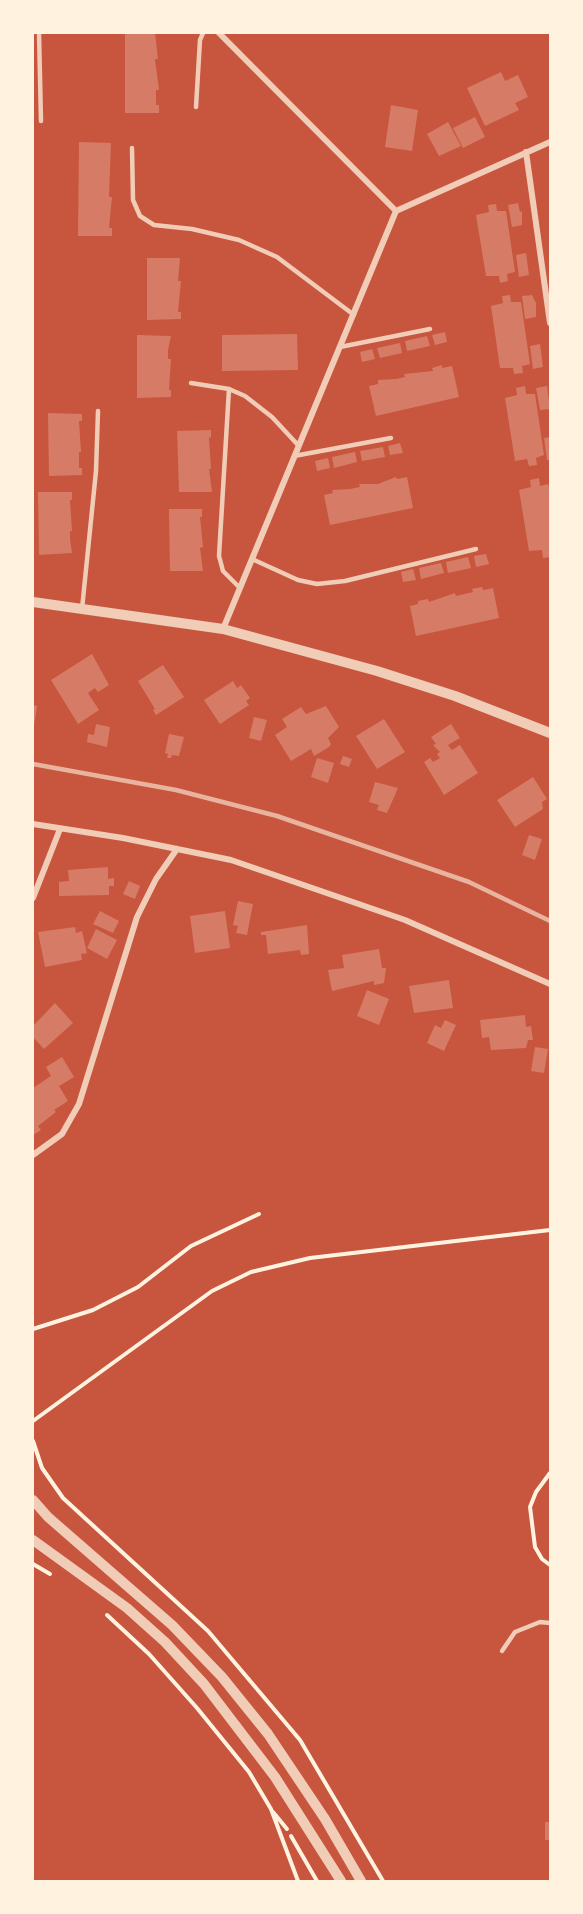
<!DOCTYPE html>
<style>
body{margin:0}
#map{position:relative;width:583px;height:1914px;overflow:hidden;background:#c8553d;font-family:"IBM Plex Sans",sans-serif}
canvas{display:block}
.frame{position:absolute;inset:0;border:34px solid #fff3e0;pointer-events:none}
</style>
<div id="map">
<canvas width="583" height="1914"></canvas>
<div class="frame"></div>
</div>
<script>
const c = document.querySelector('canvas').getContext('2d');
c.lineJoin = 'round';
function fill(path, color) {
  c.fillStyle = color;
  c.fill(path, 'evenodd');
}
function poly(rows) {
  const path = new Path2D();
  for (const r of rows) {
    path.moveTo(r[0], r[1]);
    for (let i = 2; i < r.length; i += 2) path.lineTo(r[i], r[i + 1]);
  }
  return path;
}
function trace(path, color, width, dash) {
  c.strokeStyle = color;
  c.lineWidth = width;
  c.lineCap = dash ? 'butt' : 'round';
  c.setLineDash(dash || []);
  c.stroke(path);
}
const building = poly([
 [125,33,155,33,158,59,155,59,159,90,156,90,156,105,159,105,159,113,125,113],
 [501,72,505,81,518,75,528,97,515,103,519,110,485,126,467,88],
 [391,105,418,110,412,151,385,147],
 [475,117,485,137,463,148,453,128],
 [448,122,461,146,439,156,427,134],
 [79,142,111,143,109,197,112,197,109,228,112,228,112,236,78,236],
 [518,203,520,212,522,211,522,225,512,227,508,205],
 [496,204,497,211,506,211,515,272,507,274,508,281,500,283,499,276,486,276,476,215,489,212,488,205],
 [526,253,529,275,519,277,516,255],
 [147,258,180,258,178,281,181,281,178,312,181,312,181,319,147,320],
 [510,295,511,302,521,302,530,364,522,366,523,373,514,374,513,368,500,368,491,306,503,303,502,296],
 [532,295,536,303,536,317,525,319,522,296],
 [445,332,447,342,435,345,432,335],
 [297,334,298,370,222,371,222,335],
 [137,335,171,336,168,350,168,359,171,359,169,390,171,390,171,397,137,398],
 [427,336,430,346,407,351,405,341],
 [400,343,402,353,380,358,377,348],
 [540,344,543,367,533,369,530,346],
 [372,349,375,359,362,362,360,352],
 [442,365,442,368,452,366,459,397,376,416,369,386,378,384,378,380,396,379,405,377,404,374,433,371,432,368],
 [525,386,526,394,535,394,544,455,536,458,537,465,529,466,527,459,515,461,505,398,517,395,516,388],
 [547,386,550,409,540,410,536,388],
 [48,413,82,414,82,421,79,421,81,452,79,452,79,468,82,468,82,475,49,476],
 [211,430,211,437,209,438,211,469,209,469,212,492,179,492,177,431],
 [550,437,550,460,547,460,544,438],
 [400,443,403,453,390,455,388,446],
 [383,447,385,457,362,461,360,451],
 [355,452,357,462,334,468,332,457],
 [328,458,330,468,317,471,315,461],
 [396,477,397,479,407,477,413,508,330,525,324,495,333,493,332,490,350,489,360,487,359,484,378,484],
 [539,478,540,486,548,484,550,490,550,557,543,558,542,550,529,551,519,490,531,487,530,480],
 [38,492,72,492,72,500,70,500,72,531,70,531,70,539,72,553,39,555],
 [169,509,202,509,202,517,200,517,203,547,200,548,203,571,170,571],
 [486,554,489,564,476,567,474,556],
 [468,557,471,568,448,573,446,562],
 [441,563,444,573,421,579,419,568],
 [413,569,416,580,403,582,401,572],
 [482,587,483,590,493,588,499,618,416,636,410,606,418,604,418,601,428,599,429,602,455,593,456,596,473,592,472,589],
 [92,654,109,685,98,692,95,688,88,693,99,710,78,724,51,680],
 [163,665,184,697,156,715,153,710,155,709,138,681],
 [233,681,237,688,241,685,250,698,246,701,249,705,220,724,204,700],
 [33,705,37,706,34,726,33,726],
 [326,706,339,727,328,738,331,744,329,747,314,756,311,749,291,761,275,735,287,727,282,719,301,707,306,714],
 [254,717,267,720,261,741,249,738],
 [384,719,405,752,377,769,356,736],
 [96,724,110,727,107,747,87,742,88,734,94,735],
 [451,724,460,738,448,745,452,750,460,745,478,773,444,795,424,762,430,758,433,762,440,758,437,754,440,752,433,745,436,744,431,737],
 [169,734,184,737,179,756,172,755,171,758,167,758,168,754,165,753],
 [343,756,352,759,349,767,340,764],
 [317,758,334,763,328,783,311,777],
 [533,777,547,799,542,802,543,809,515,827,497,800],
 [375,782,398,788,387,813,377,810,379,805,369,802],
 [529,835,542,839,535,860,522,855],
 [108,867,108,879,114,878,114,886,109,886,109,895,59,896,59,882,69,881,68,870],
 [129,881,140,886,135,899,123,894],
 [238,901,253,904,247,935,236,933,238,926,233,925],
 [100,911,119,921,113,933,93,924],
 [225,911,230,948,195,953,190,916],
 [307,925,309,954,301,955,300,950,268,954,266,935,261,935,261,932],
 [75,927,76,933,82,931,87,953,81,954,82,960,45,967,38,932],
 [96,929,117,940,107,959,87,948],
 [379,949,382,968,386,968,384,983,374,985,374,981,332,991,328,970,344,968,342,955],
 [449,980,453,1008,414,1013,409,986],
 [367,990,389,999,379,1025,357,1016],
 [55,1003,73,1023,44,1049,33,1037,33,1026],
 [525,1015,526,1027,531,1026,533,1040,528,1040,526,1048,491,1050,489,1037,482,1038,480,1020],
 [445,1020,456,1025,444,1051,427,1043,435,1025,441,1028],
 [535,1047,548,1049,544,1073,531,1071],
 [62,1057,74,1077,59,1086,68,1101,54,1110,56,1112,38,1126,41,1130,33,1135,33,1088,51,1076,46,1067],
 [545,1822,550,1822,550,1840,545,1840]
]);
const path = poly([
 [33,1329,93,1310,138,1287,191,1246,259,1214],
 [33,1421,212,1291,251,1272,310,1258,550,1230],
 [33,1441,42,1468,63,1498,208,1631,300,1740,383,1881],
 [550,1473,536,1492,530,1507,535,1547,542,1559,550,1565],
 [33,1564,50,1574],
 [107,1615,149,1654,197,1708,249,1772,271,1809,298,1881],
 [273,1812,287,1829],
 [291,1836,317,1881]
]);
const service = poly([
 [39,33,41,121],
 [196,107,200,40,203,33],
 [132,148,133,200,140,216,154,225,192,229,239,240,277,257,354,315],
 [340,347,430,329],
 [191,383,229,389,245,396,272,417,298,445],
 [229,389,219,556,223,571,240,588],
 [294,456,391,438],
 [252,559,298,580,317,584,345,581,476,549],
 [82,609,96,471,98,411],
 [502,1651,515,1632,540,1622,550,1623]
]);
const minor = poly([
 [219,33,396,211,550,142],
 [526,152,550,323],
 [223,629,396,211],
 [33,824,123,838,231,860,405,920,550,984],
 [33,898,60,829],
 [33,1155,62,1134,79,1104,137,917,156,879,177,849]
]);
const tertiary = poly([
 [33,602,223,629,377,671,455,696,550,733],
 [33,1500,48,1517,172,1625,222,1677,268,1734,325,1819,361,1881],
 [33,1540,127,1608,165,1642,204,1684,275,1777,341,1881]
]);
const rail = poly([
 [33,764,176,790,277,816,469,882,550,921]
]);
fill(building, '#d67c66');
trace(path, '#fff3e0', 4);
trace(service, '#f1ccb7', 4.5);
trace(minor, '#f1ccb7', 6);
trace(tertiary, '#f1ccb7', 10);
trace(rail, '#e9b49f', 4.5);
</script>
